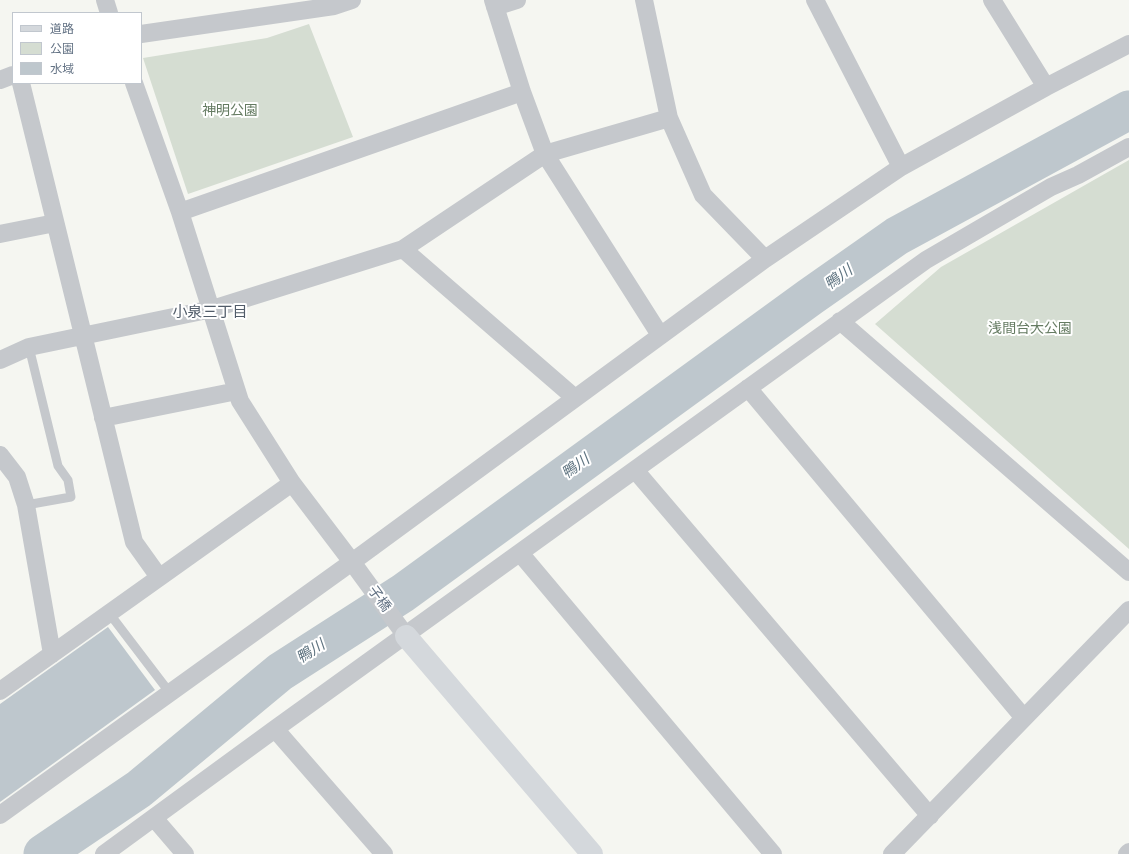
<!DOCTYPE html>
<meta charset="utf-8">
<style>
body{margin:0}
#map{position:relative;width:1129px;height:854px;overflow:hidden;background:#f5f6f1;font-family:"Archivo Narrow","Noto Sans JP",sans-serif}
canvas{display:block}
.legend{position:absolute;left:12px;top:12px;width:130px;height:72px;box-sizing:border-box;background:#fff;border:1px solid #c1c7ce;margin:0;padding:5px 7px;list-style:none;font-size:12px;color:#637284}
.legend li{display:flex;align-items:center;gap:8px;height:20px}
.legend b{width:20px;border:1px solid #c1c7ce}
</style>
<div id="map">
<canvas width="1129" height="854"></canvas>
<ul class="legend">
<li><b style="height:5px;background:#d4d8dc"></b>道路</li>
<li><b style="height:11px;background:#d5ddd2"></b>公園</li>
<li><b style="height:11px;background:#bec7cd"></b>水域</li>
</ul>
</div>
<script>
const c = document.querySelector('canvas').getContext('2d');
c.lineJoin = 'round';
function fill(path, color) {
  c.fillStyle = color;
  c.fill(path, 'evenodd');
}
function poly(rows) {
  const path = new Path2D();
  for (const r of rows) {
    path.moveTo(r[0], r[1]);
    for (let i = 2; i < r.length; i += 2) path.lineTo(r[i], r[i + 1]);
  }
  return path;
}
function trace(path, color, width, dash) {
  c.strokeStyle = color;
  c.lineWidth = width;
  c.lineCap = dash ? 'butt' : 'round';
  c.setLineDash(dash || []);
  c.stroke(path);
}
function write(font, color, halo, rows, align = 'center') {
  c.font = font + ' "Archivo Narrow","Noto Sans JP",sans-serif';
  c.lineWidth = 4;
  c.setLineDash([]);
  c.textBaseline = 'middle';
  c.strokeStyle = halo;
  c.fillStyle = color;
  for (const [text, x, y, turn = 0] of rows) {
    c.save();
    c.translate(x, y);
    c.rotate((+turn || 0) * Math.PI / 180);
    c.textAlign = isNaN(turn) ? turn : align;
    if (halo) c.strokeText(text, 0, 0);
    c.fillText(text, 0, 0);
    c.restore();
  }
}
const green = poly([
 [309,24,353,137,188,194,143,58,267,38],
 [1129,160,1129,549,875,324,941,267]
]);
const water = poly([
 [108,627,155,690,0,802,0,704]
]);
const river = poly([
 [43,854,139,789,280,672,403,593,810,297,897,236,1129,110]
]);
const lane = poly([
 [26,505,71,497,68,480,58,466,29,347],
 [109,613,170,693]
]);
const street = poly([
 [105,0,109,13],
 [493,0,522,92,545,154,660,335],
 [644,0,669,118,703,195,765,259],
 [815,0,901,167],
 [992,0,1046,87],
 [495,7,517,0],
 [141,34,334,6,352,0],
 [0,80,13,75],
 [21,83,134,542,159,577],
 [134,83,180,212,240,401,292,483,352,562,406,636],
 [180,212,522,92],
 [0,234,55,223],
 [403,249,575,398],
 [840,321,1129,572],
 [0,360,29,347,212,309,403,249,545,154,669,118],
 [748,388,1024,718],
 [103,418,237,391],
 [0,455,17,477,26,505,52,654],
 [635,470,930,816],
 [520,553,773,854],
 [0,691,292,483],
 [275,729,384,854],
 [0,815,352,562,765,259,901,167,1046,87,1129,44],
 [154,818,185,854],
 [104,854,275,729,926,260,1051,187,1078,175,1129,147],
 [892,854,1129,610],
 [1127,854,1129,852]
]);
const secondary = poly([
 [406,636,592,854]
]);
const parkNames = [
 ["神明公園",230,111],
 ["浅間台大公園",1030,329]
];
const streetNames = [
 ["子橋",379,599,54]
];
const waterNames = [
 ["鴨川",839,278,-36],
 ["鴨川",576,467,-36],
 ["鴨川",311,652,-33]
];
const neighbourhoodNames = [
 ["小泉三丁目",210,313]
];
fill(green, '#d5ddd2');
fill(water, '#bec7cd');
trace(river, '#bec7cd', 39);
trace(lane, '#c5c8cc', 9);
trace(street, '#c5c8cc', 18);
trace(secondary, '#d4d8dc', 22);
write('14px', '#657b62', '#fff', parkNames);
write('14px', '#637284', '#fff', streetNames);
write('italic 15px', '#5f7481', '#fff', waterNames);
write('15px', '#515c69', '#fff', neighbourhoodNames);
</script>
